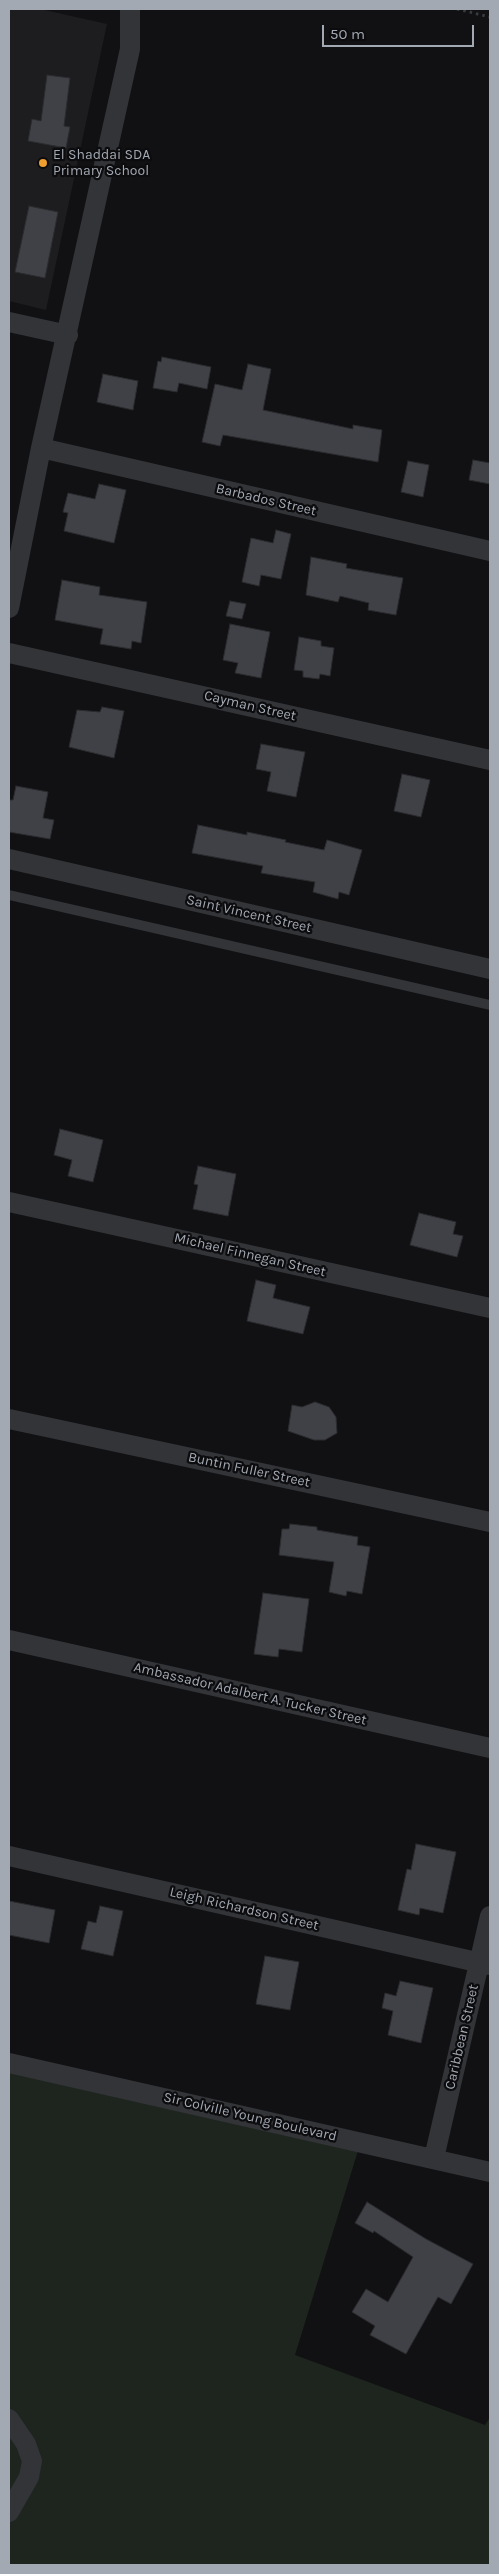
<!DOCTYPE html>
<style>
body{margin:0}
#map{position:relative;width:499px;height:2574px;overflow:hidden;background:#111113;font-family:Karla,sans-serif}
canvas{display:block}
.frame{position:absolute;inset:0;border:10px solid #a3a9b3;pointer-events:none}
.scale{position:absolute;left:322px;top:25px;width:152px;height:22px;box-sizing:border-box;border:2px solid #a3a9b3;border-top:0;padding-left:6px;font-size:15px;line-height:18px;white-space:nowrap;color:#a3a9b3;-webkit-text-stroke:4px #0c0c0e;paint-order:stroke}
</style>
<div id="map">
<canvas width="499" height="2574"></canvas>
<div class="frame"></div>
<div class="scale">50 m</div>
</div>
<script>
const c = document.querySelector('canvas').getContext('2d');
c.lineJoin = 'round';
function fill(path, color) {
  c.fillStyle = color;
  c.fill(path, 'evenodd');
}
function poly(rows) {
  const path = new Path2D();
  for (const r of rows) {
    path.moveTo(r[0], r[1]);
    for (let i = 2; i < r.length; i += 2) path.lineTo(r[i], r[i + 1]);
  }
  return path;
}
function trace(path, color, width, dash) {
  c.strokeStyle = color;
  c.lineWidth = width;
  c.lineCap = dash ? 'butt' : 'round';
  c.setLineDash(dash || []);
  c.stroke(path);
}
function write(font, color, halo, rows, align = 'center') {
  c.font = font + ' Karla,sans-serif';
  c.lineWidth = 4.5;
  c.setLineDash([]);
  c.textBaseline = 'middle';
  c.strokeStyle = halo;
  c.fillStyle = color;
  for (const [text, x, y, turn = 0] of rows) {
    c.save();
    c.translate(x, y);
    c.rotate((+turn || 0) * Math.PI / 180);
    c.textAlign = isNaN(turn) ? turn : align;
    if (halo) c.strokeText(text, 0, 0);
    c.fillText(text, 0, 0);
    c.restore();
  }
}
const built = poly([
 [9,9,40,9,107,24,46,310,9,301]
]);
const green = poly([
 [9,2067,361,2141,295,2355,485,2425,490,2417,490,2565,9,2565]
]);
const building = poly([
 [47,75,70,78,64,126,70,127,66,148,28,141,32,119,41,121,47,75],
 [29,206,58,212,45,278,15,272,29,206],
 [162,357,211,367,207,389,179,383,177,392,153,388,158,361,161,362,162,357],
 [248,364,271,369,263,410,353,429,353,425,382,430,378,462,223,435,220,446,202,442,215,384,242,390,248,364],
 [103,374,138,381,133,410,97,402,103,374],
 [473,460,490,463,490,484,469,480,473,460],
 [408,461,429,465,423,497,401,492,408,461],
 [99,484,126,490,114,543,64,531,68,513,63,512,68,493,95,499,99,484],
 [276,530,291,534,281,579,261,575,259,586,242,582,251,538,273,543,276,530],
 [311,557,347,564,346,568,403,578,396,615,368,610,369,603,340,596,338,602,306,595,311,557],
 [62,580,100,587,99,595,147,602,141,643,132,641,131,649,100,644,103,629,55,620,62,580],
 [230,601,246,604,242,619,226,616,230,601],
 [230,624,270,632,261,678,235,673,238,663,223,660,230,624],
 [299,637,321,641,321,646,334,648,330,676,320,674,319,679,303,677,303,671,294,670,299,637],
 [102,707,124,711,114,758,69,747,77,710,100,712,102,707],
 [261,744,305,752,296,797,267,791,271,772,256,769,261,744],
 [402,774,430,780,421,817,394,811,402,774],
 [16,786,48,792,43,818,54,820,50,839,9,832,9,800,13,800,16,786],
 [198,825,247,835,247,832,286,840,285,842,324,850,327,840,362,850,349,895,339,892,338,899,313,892,315,882,261,873,263,866,192,853,198,825],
 [60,1129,103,1140,93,1182,68,1176,72,1160,54,1155,60,1129],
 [198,1166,236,1174,228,1216,193,1209,198,1185,194,1184,198,1166],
 [419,1213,456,1222,453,1234,463,1236,457,1257,410,1245,419,1213],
 [256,1280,276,1285,273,1298,310,1307,303,1334,247,1321,256,1280],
 [315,1402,329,1407,336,1417,337,1433,325,1440,314,1440,288,1431,292,1405,302,1407,315,1402],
 [290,1524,317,1527,317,1530,358,1537,357,1545,370,1547,362,1594,347,1591,346,1596,329,1592,334,1562,279,1555,282,1529,289,1529,290,1524],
 [263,1593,309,1599,302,1652,279,1649,278,1657,254,1654,263,1593],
 [416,1844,456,1852,443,1913,420,1908,419,1915,398,1910,407,1869,411,1870,416,1844],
 [9,1901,55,1910,49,1943,9,1935,9,1901],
 [100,1906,123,1911,113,1956,81,1949,88,1921,96,1923,100,1906],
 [265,1956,299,1962,290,2010,256,2004,265,1956],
 [400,1981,433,1988,421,2043,388,2035,393,2011,382,2008,385,1993,396,1996,400,1981],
 [367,2202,426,2239,473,2264,451,2304,438,2297,406,2354,370,2335,375,2326,352,2312,366,2289,388,2302,413,2257,374,2231,373,2233,355,2223,367,2202]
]);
const path = poly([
 [457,9,490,17]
]);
const service = poly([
 [9,895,490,1005]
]);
const minor = poly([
 [9,322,68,335],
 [41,448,490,551],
 [9,608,41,448,130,49,130,9],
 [9,653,490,760],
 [9,859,490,969],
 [9,1202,490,1308],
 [9,1419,490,1522],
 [9,1640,490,1748],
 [9,1856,490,1965],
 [9,2063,490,2172],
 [434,2158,490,1916],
 [9,2419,26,2444,32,2461,29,2477,9,2512]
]);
const markers = [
 [43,163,5,"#ee9f2e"]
];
const poiNames = [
 ["El Shaddai SDA",53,155],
 ["Primary School",53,171]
];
const streetNames = [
 ["Barbados Street",266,500,13],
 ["Cayman Street",250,706,13],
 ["Saint Vincent Street",249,914,13],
 ["Michael Finnegan Street",250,1255,13],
 ["Buntin Fuller Street",249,1470,12],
 ["Ambassador Adalbert A. Tucker Street",250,1694,13],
 ["Leigh Richardson Street",244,1909,13],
 ["Caribbean Street",462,2037,-77],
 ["Sir Colville Young Boulevard",250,2117,13]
];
fill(built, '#1d1d20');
fill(green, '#1e251e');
fill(building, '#404146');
trace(building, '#2b2c2f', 1);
trace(path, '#383b3f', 3, [2.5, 4]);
trace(service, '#323438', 10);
trace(minor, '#323438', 20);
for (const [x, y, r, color] of markers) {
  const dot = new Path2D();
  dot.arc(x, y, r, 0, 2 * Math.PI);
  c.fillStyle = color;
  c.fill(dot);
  trace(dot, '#0c0c0e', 2);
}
write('14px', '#a3a9b3', '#0c0c0e', poiNames, 'left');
write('14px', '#a3a9b3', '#0c0c0e', streetNames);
</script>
